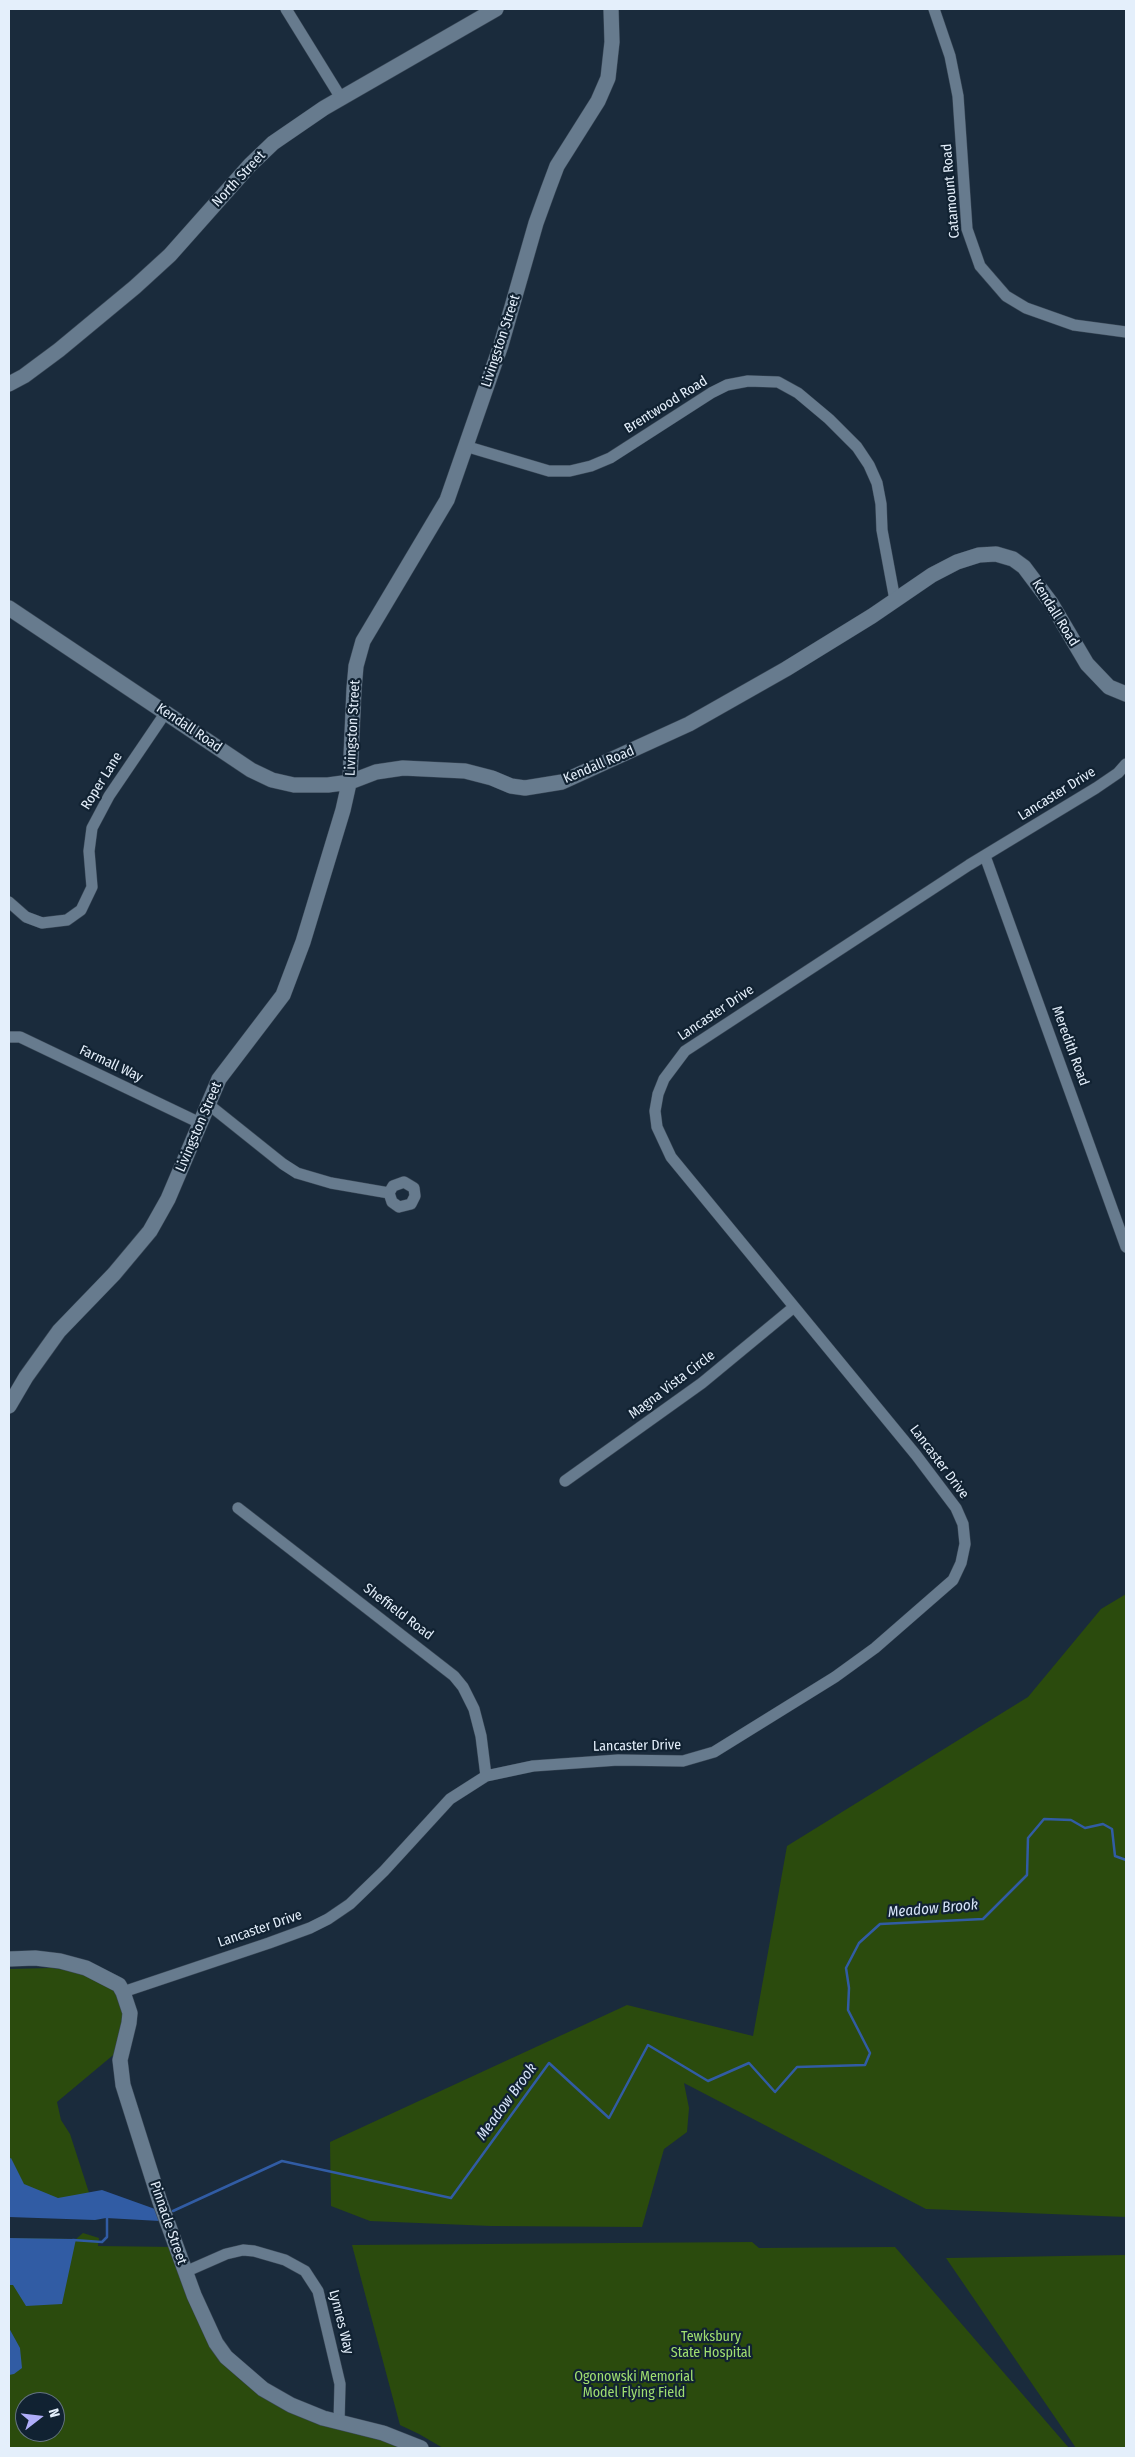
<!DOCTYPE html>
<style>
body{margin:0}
#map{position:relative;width:1135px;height:2457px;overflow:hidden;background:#1a2b3c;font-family:"Fira Sans Condensed",sans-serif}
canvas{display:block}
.frame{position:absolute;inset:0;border:10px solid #e4effb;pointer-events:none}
.north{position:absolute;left:15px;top:2392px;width:50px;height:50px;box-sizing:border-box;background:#112232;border:1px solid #657482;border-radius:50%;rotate:74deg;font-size:14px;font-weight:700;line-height:20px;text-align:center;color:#e4effb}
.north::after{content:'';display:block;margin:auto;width:18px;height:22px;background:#b0aefa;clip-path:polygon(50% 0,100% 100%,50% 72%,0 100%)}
</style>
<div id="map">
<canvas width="1135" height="2457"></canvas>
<div class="frame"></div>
<div class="north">N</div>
</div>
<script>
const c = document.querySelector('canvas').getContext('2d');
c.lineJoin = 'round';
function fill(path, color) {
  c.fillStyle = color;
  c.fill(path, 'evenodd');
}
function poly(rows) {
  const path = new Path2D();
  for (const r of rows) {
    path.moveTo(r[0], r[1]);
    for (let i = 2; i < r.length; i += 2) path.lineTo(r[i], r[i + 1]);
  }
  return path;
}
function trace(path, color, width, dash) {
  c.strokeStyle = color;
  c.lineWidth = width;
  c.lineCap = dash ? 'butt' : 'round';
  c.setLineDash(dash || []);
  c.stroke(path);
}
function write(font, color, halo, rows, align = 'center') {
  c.font = font + ' "Fira Sans Condensed",sans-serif';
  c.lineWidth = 4.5;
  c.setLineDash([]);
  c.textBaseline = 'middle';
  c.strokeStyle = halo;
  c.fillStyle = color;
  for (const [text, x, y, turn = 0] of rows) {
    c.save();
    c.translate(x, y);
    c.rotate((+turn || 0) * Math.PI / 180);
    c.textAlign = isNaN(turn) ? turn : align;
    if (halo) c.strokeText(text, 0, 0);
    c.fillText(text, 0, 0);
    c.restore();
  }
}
const green = poly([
 [1126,1594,1126,2217,926,2209,684,2083,689,2108,687,2132,664,2149,642,2227,491,2226,370,2221,331,2206,330,2142,627,2005,753,2036,787,1846,1028,1697,1101,1609],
 [52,1968,84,1973,112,1989,116,1994,124,2017,118,2051,57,2102,61,2120,70,2134,93,2205,9,2217,9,1969],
 [83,2233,99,2238,98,2246,174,2247,226,2366,238,2378,256,2392,322,2425,411,2448,9,2448,9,2238,76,2239],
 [25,2402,55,2402,55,2432,25,2432],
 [752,2242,759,2248,895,2247,1069,2448,443,2448,419,2434,400,2425,352,2245],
 [1126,2255,1126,2448,1076,2448,946,2258]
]);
const water = poly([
 [11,2158,24,2184,58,2198,102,2190,155,2209,160,2221,106,2218,95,2220,9,2217,9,2159],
 [9,2238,76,2239,62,2304,26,2306,13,2285,9,2285],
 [9,2328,20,2348,22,2368,14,2374,9,2375]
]);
const stream = poly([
 [173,2211,282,2161,451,2198,549,2063,609,2118,648,2045,708,2081,749,2063,775,2092,797,2067,865,2065,870,2053,848,2010,849,1988,846,1968,859,1943,880,1924,983,1919,1027,1875,1028,1838,1044,1819,1071,1820,1085,1828,1103,1824,1112,1829,1115,1856,1126,1860],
 [73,2240,102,2242,107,2237,107,2215]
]);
const street = poly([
 [286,9,341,98],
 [934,9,950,56,958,96,967,229,980,266,1006,296,1026,308,1074,325,1126,332],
 [465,446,549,471,570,471,591,466,610,458,711,393,727,385,748,381,778,382,798,393,829,419,857,447,869,465,877,483,881,504,882,530,895,600],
 [985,856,1126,1247],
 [9,902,26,917,42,923,67,920,81,910,92,887,89,851,92,828,109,796,166,712],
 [9,1037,20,1037,200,1123],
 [208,1104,283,1164,297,1173,331,1183,389,1193,392,1202,399,1207,411,1204,415,1196,414,1188,404,1182,393,1186,389,1193],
 [565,1481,702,1383,794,1307],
 [238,1508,454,1676,463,1687,474,1709,481,1736,486,1776],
 [123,1992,269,1943,310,1928,328,1919,350,1904,384,1871,450,1799,486,1776,533,1766,618,1760,683,1761,714,1752,835,1677,875,1648,953,1580,961,1563,965,1544,963,1524,956,1508,916,1455,671,1157,657,1127,655,1111,658,1094,664,1079,685,1051,969,865,1096,788,1118,773,1126,764],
 [185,2272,226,2254,243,2250,254,2251,285,2260,305,2271,318,2291,340,2384,339,2422]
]);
const secondary = poly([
 [9,384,24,376,59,350,135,287,170,255,250,165,273,143,324,108,496,9],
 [9,608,251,770,272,780,294,785,328,785,350,782,376,772,403,768,465,771,492,778,511,786,525,788,562,782,689,724,786,669,872,616,932,575,957,562,979,555,996,554,1013,559,1024,567,1051,603,1087,664,1109,687,1126,694],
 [9,1406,26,1377,59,1331,114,1274,150,1231,168,1199,219,1079,283,995,303,942,343,810,350,779,354,689,356,666,363,641,447,500,501,345,536,223,548,190,557,166,598,101,608,78,612,42,611,9],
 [9,1959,35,1958,60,1961,86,1968,119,1985,123,1992,130,2013,129,2023,120,2060,123,2085,160,2202,194,2295,216,2343,226,2357,263,2389,291,2405,323,2418,383,2433,421,2448]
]);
const streetNames = [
 ["North Street",239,179,-47],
 ["Catamount Road",951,191,-95],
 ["Livingston Street",501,341,-72],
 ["Brentwood Road",666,405,-32],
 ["Kendall Road",1055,613,58],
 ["Kendall Road",189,728,34],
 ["Livingston Street",353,728,-87],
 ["Kendall Road",599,765,-23],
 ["Roper Lane",102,781,-58],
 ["Lancaster Drive",1057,794,-32],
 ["Lancaster Drive",716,1013,-34],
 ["Meredith Road",1070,1046,70],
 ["Farmall Way",111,1064,25],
 ["Livingston Street",199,1127,-67],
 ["Magna Vista Circle",672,1385,-37],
 ["Lancaster Drive",939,1462,53],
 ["Sheffield Road",398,1612,37],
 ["Lancaster Drive",637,1746,-1],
 ["Lancaster Drive",260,1929,-19],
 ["Pinnacle Street",168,2223,71],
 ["Lynnes Way",341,2322,76]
];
const parkNames = [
 ["Tewksbury",711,2337],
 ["State Hospital",711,2353],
 ["Ogonowski Memorial",634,2377],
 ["Model Flying Field",634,2393]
];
const waterNames = [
 ["Meadow Brook",933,1909,-5],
 ["Meadow Brook",507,2102,-54]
];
fill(green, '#2b4b0d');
fill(water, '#315ca4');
trace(stream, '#315ca4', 2.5);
trace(street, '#3a4857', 12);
trace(secondary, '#3a4857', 16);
trace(street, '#677b8e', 11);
trace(secondary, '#677b8e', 15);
write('14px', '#e4effb', '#112232', streetNames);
write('14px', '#a0df70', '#112232', parkNames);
write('italic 15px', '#d7e4f9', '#112232', waterNames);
</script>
